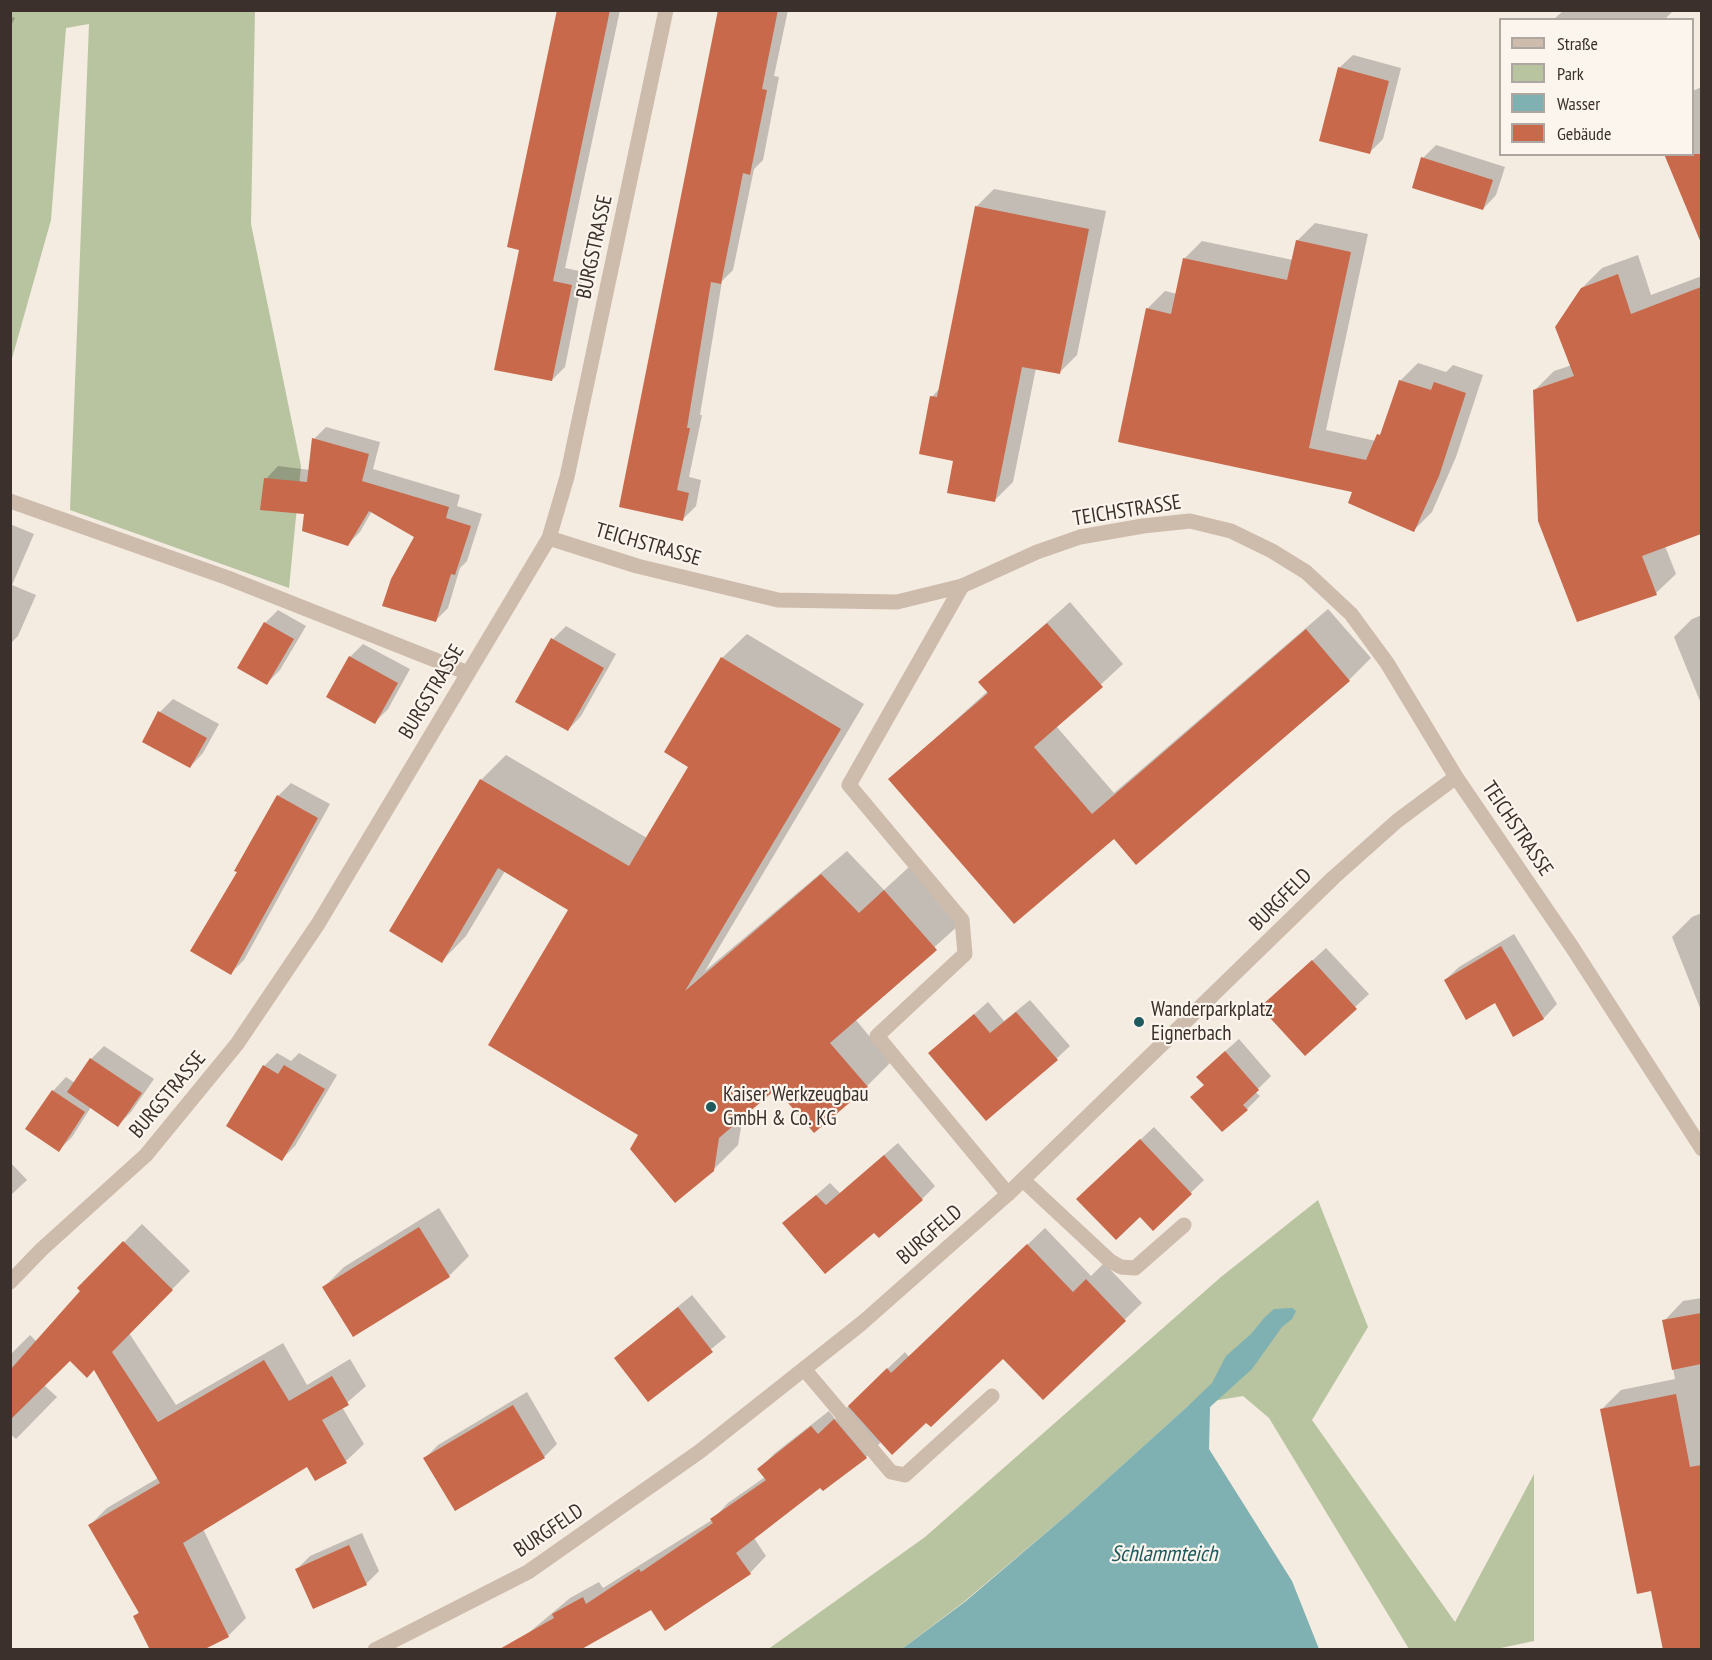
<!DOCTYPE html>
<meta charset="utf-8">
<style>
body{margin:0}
#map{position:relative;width:1712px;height:1660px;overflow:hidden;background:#f4ebe1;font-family:"PT Sans Narrow",sans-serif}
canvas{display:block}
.frame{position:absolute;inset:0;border:12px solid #3b302b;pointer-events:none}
.legend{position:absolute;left:1499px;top:18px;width:195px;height:138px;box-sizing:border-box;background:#fbf5ee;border:2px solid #aea6a0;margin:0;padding:8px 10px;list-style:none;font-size:18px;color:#3b302b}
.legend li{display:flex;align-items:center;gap:12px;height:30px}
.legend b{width:30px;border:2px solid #aea6a0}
</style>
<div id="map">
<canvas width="1712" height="1660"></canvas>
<div class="frame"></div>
<ul class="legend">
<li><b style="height:8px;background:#cdbbac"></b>Straße</li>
<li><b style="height:16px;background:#b8c4a0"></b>Park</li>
<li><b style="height:16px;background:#7fb0b2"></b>Wasser</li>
<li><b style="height:16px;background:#c8694b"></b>Gebäude</li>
</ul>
</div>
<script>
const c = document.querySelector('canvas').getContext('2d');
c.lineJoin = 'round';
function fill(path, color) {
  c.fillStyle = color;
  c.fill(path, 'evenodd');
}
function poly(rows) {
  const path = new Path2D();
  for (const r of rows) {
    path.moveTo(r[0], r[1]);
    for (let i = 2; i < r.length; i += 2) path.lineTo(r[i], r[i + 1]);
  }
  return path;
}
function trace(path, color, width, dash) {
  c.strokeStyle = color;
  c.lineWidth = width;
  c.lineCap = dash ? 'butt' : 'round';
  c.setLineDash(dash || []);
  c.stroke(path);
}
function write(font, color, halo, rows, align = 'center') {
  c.font = font + ' "PT Sans Narrow",sans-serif';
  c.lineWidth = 4.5;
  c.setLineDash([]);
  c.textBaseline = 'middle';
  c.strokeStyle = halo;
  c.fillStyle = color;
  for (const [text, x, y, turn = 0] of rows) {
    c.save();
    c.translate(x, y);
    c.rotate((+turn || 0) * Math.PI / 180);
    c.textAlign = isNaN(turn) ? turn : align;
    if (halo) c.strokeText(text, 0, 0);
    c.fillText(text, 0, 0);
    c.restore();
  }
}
const green = poly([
 [11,11,255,11,251,224,301,466,289,588,70,510,89,24,66,28,51,220,11,362],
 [1318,1200,1368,1327,1312,1420,1455,1622,1534,1474,1534,1641,1496,1649,1409,1649,1269,1418,1243,1396,1189,1405,1075,1508,965,1601,902,1649,767,1650,925,1537,1221,1277]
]);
const water = poly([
 [1292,1308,1296,1311,1292,1319,1282,1327,1252,1369,1210,1407,1209,1449,1292,1581,1319,1649,902,1649,966,1601,1075,1508,1189,1405,1212,1383,1226,1356,1251,1334,1264,1318,1274,1309]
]);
const shadow = poly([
 [558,10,620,10,565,268,584,272,565,367,552,380,520,249],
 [720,10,788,10,774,76,779,77,763,160,754,169,733,270,722,281,700,415,702,415,689,477,701,480,696,506,683,519,621,506],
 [1564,10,1674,10,1664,20,1553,20],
 [10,16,15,18,10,28],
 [1353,55,1401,68,1383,139,1370,152,1339,68],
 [1702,87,1702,239,1667,158,1692,154,1692,91],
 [1436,145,1505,167,1496,195,1483,209,1423,158],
 [994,189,1106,211,1077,355,1059,373,1036,368,1013,482,995,500,932,397,940,388,976,207],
 [1315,223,1368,234,1326,430,1376,441,1383,431,1400,381,1418,363,1446,372,1453,365,1483,375,1456,457,1432,512,1414,530,1354,491,1147,309,1165,291,1177,294,1185,258,1202,241,1293,260,1297,241],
 [1638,255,1651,295,1702,276,1702,532,1665,546,1676,574,1656,593,1534,391,1554,371,1572,365,1582,288,1602,268],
 [326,427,380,442,373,469,460,495,457,506,482,514,467,561,460,568,448,608,436,620,416,536,372,511,360,532,348,544,305,513,266,479,278,466,310,470,314,439],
 [10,524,34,534,12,585,36,595,18,636,10,644],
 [1070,602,1123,664,1056,726,1114,793,1328,609,1371,658,1349,680,1136,863,1114,837,890,779,988,691,980,682],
 [278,610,306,626,280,670,267,683,265,623],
 [1702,615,1702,706,1674,637,1692,619],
 [566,626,616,654,581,716,568,730,553,639],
 [747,634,864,704,705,971,847,851,884,890,909,867,960,924,855,1019,891,1062,867,1086,814,1131,776,1087,743,1116,738,1145,713,1170,640,1134,570,909,505,871,466,936,442,961,391,930,481,780,506,755,647,838,690,766,722,658],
 [363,644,410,669,388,709,375,722,350,657],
 [173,699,219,724,203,753,190,767,144,741,160,712],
 [291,783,330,804,244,960,231,973,239,872,278,796],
 [1702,913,1702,1013,1672,937,1692,917],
 [1514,934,1557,1004,1544,1018,1514,1035,1495,1001,1445,980,1459,967],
 [1326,948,1369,994,1305,1054,1276,994],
 [1030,1000,1070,1046,1056,1059,930,1053,988,1002,1004,1021],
 [1239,1039,1271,1076,1255,1092,1260,1096,1247,1109,1205,1084,1211,1064],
 [104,1046,154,1079,131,1112,118,1125,91,1107,72,1137,59,1150,53,1091,66,1077,75,1083,91,1059],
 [277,1053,291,1061,299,1053,337,1075,295,1146,282,1159,264,1066],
 [1154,1127,1204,1180,1153,1229,1140,1215,1091,1186],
 [898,1143,935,1186,922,1199,874,1231,784,1223,830,1183,840,1193],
 [10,1162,27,1180,10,1196],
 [439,1208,469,1256,449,1276,324,1287,344,1267],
 [142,1224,190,1271,129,1333,176,1405,283,1343,307,1385,350,1359,366,1386,342,1407,364,1444,346,1461,308,1465,203,1529,246,1618,228,1636,135,1616,140,1611,90,1525,107,1508,158,1478,94,1368,70,1359,44,1385,57,1397,16,1439,10,1434,10,1355,30,1335,37,1342,82,1291,79,1288],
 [1045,1228,1091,1276,1104,1263,1142,1303,1043,1398,1003,1356,926,1421,882,1441,866,1457,820,1485,754,1538,766,1556,750,1573,652,1608,525,1636,570,1598,599,1582,603,1588,712,1520,728,1503,765,1477,759,1469,775,1453,829,1411,835,1419,905,1352,909,1357],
 [692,1295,726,1337,648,1400,616,1358],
 [1702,1298,1702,1650,1665,1650,1653,1590,1602,1409,1621,1390,1675,1379,1664,1321,1683,1301],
 [527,1392,557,1444,544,1457,425,1458,438,1445],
 [362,1533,379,1571,366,1584,297,1569,310,1556]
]);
const building = poly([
 [557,10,610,10,553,281,572,285,552,381,494,370,519,250,507,247],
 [718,10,778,10,762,89,767,90,750,175,743,173,721,284,711,282,687,428,690,428,677,490,689,493,683,521,619,507],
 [1338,67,1389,81,1370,154,1319,141],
 [1664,154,1701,154,1701,243],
 [1421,157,1493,180,1483,210,1412,188],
 [975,206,1089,229,1060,374,1022,367,995,502,947,493,953,461,919,454,930,396,937,397],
 [1296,240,1351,252,1309,448,1366,460,1377,434,1380,435,1399,380,1431,390,1434,382,1466,393,1439,476,1414,532,1348,503,1352,492,1118,442,1146,308,1171,314,1183,258,1287,280],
 [1618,274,1631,314,1701,287,1701,534,1642,556,1657,595,1577,622,1538,521,1533,390,1574,376,1555,327,1581,288],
 [312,438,369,454,362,481,449,507,446,518,471,526,455,575,451,574,436,622,382,606,391,579,414,537,369,511,348,546,302,531,304,514,260,510,264,478,307,482],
 [264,622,294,639,267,685,237,668],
 [1047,623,1103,687,1034,747,1092,814,1306,629,1350,681,1136,865,1114,839,1014,924,888,779,988,693,978,682],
 [551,638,604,668,568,731,515,702],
 [349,656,398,683,375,724,326,697],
 [721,657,841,729,685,991,821,874,859,913,884,890,937,950,830,1043,868,1087,814,1133,776,1089,719,1138,714,1171,675,1203,630,1149,638,1135,488,1045,568,910,498,868,442,963,389,931,480,779,629,866,688,767,664,752],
 [158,711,207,738,190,768,142,742],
 [277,795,318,818,231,975,190,951,237,872,234,871],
 [1501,946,1544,1019,1513,1037,1495,1003,1466,1020,1444,980],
 [1312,960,1357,1009,1305,1056,1260,1007],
 [1016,1012,1058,1060,986,1121,928,1053,974,1014,990,1033],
 [1225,1051,1259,1090,1243,1105,1248,1110,1222,1132,1190,1097,1204,1085,1196,1077],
 [90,1058,142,1093,118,1127,67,1092],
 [263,1065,278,1074,284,1065,325,1089,282,1161,226,1126],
 [52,1090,85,1112,59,1152,25,1129],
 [1140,1139,1192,1194,1153,1231,1140,1217,1116,1240,1076,1199],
 [884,1155,923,1200,879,1238,874,1233,825,1274,782,1223,816,1195,826,1205],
 [419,1227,450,1277,353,1337,322,1287],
 [123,1241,173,1290,112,1352,158,1422,264,1360,289,1401,332,1376,349,1405,322,1420,347,1463,315,1481,307,1467,183,1543,229,1637,203,1650,150,1650,133,1616,139,1613,88,1525,160,1483,94,1370,87,1378,70,1361,10,1420,10,1370,80,1291,77,1288],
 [1027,1244,1073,1292,1086,1279,1126,1321,1043,1400,1003,1359,931,1427,926,1423,892,1455,848,1406,887,1368,891,1373],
 [678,1307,713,1352,648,1402,614,1358],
 [1701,1313,1701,1364,1672,1370,1662,1320],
 [1676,1394,1690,1467,1701,1465,1701,1650,1663,1650,1651,1591,1637,1594,1600,1409],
 [513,1405,545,1458,455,1511,423,1458],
 [834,1419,867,1458,823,1491,820,1488,736,1553,751,1574,665,1631,651,1610,580,1650,498,1650,554,1618,552,1614,583,1597,586,1604,639,1569,641,1572,713,1523,710,1519,766,1480,757,1469,811,1426,818,1434],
 [349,1545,367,1585,313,1609,295,1569]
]);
const service = poly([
 [10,501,228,578,468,673],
 [962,586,849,785,962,920,965,954,877,1036,1008,1194],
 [1023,1180,1110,1261,1121,1267,1135,1268,1184,1225],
 [804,1369,891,1472,905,1475,992,1396]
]);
const minor = poly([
 [549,538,637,566,778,600,897,602,962,586,1037,552,1080,537,1143,526,1190,521,1231,531,1272,551,1306,572,1351,614,1387,663,1456,777,1572,947,1702,1149],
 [10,1282,42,1249,146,1155,237,1044,318,924,549,538,567,477,666,10],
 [375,1650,528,1572,699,1452,862,1323,1008,1194,1333,878,1397,821,1456,777]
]);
const markers = [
 [1139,1022,6,"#1f5a5e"],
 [711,1107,6,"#1f5a5e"]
];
const streetNames = [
 ["BURGSTRASSE",595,247,-78],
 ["TEICHSTRASSE",1127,511,-9],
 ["TEICHSTRASSE",648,545,16],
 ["BURGSTRASSE",432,692,-59],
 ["TEICHSTRASSE",1517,829,56],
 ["BURGFELD",1281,900,-45],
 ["BURGSTRASSE",168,1095,-50],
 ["BURGFELD",930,1235,-41],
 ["BURGFELD",549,1531,-34]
];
const poiNames = [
 ["Wanderparkplatz",1151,1010],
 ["Eignerbach",1151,1034],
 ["Kaiser Werkzeugbau",723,1095],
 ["GmbH & Co. KG",723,1119]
];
const waterNames = [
 ["Schlammteich",1164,1555]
];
fill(green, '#b8c4a0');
fill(water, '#7fb0b2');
fill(shadow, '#0003');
fill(building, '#c8694b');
trace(service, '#cdbbac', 15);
trace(minor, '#cdbbac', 15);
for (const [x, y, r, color] of markers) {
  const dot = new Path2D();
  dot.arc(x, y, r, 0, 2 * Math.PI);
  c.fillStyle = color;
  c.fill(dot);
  trace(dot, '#fbf5ee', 2);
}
write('21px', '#3b302b', '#fbf5ee', streetNames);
write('21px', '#3b302b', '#fbf5ee', poiNames, 'left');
write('italic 22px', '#1f5a5e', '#fbf5ee', waterNames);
</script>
